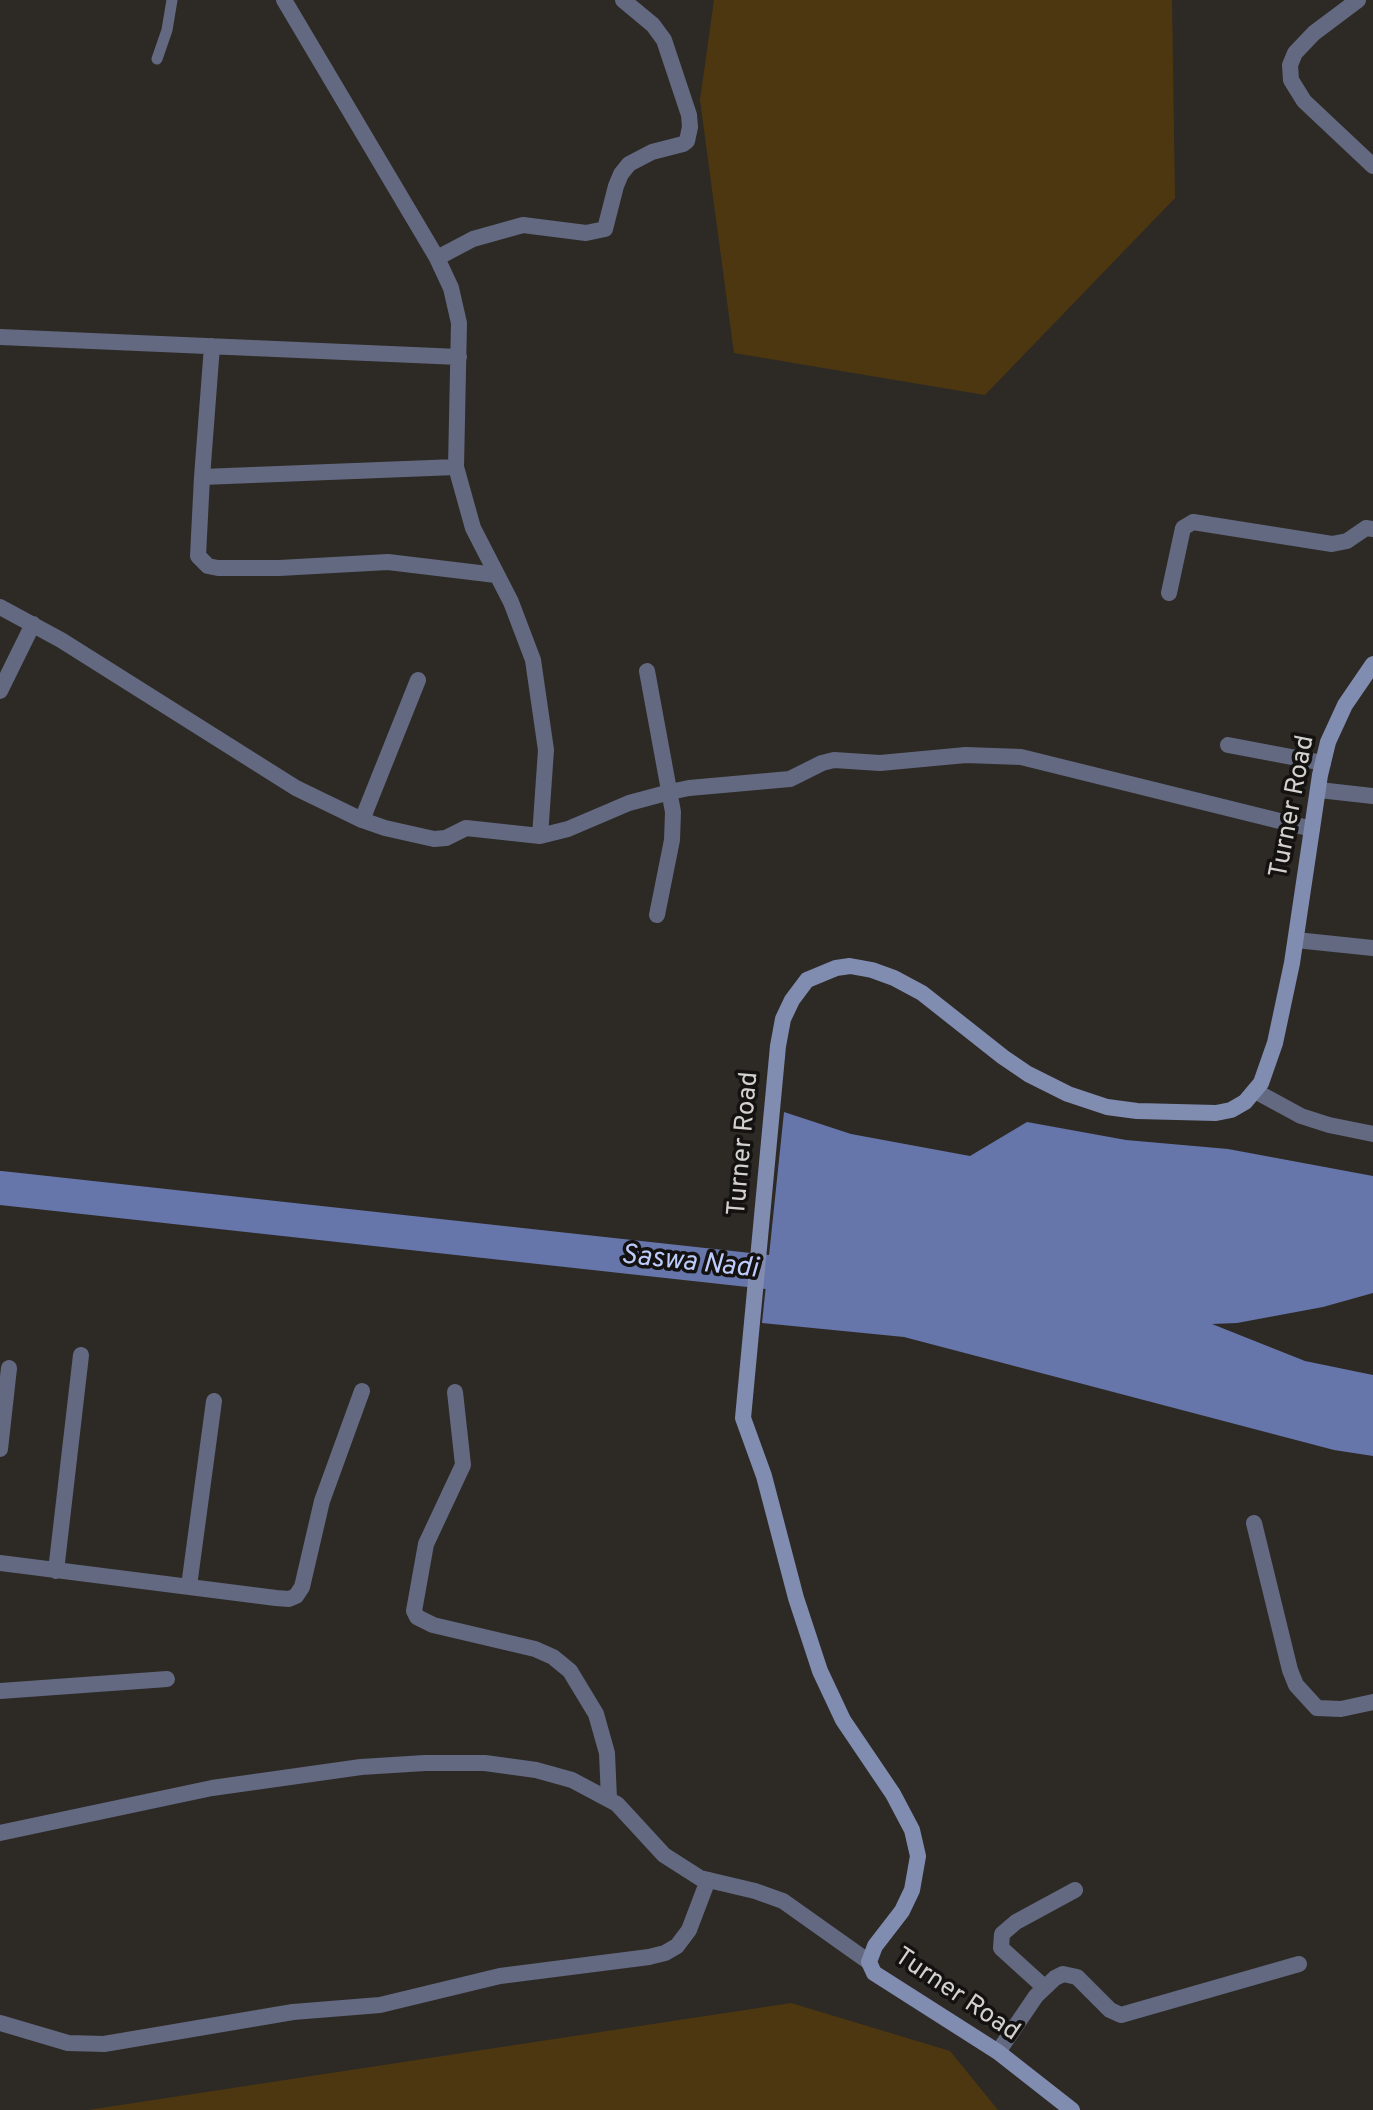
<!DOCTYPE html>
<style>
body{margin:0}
canvas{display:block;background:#2d2924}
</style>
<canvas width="1373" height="2110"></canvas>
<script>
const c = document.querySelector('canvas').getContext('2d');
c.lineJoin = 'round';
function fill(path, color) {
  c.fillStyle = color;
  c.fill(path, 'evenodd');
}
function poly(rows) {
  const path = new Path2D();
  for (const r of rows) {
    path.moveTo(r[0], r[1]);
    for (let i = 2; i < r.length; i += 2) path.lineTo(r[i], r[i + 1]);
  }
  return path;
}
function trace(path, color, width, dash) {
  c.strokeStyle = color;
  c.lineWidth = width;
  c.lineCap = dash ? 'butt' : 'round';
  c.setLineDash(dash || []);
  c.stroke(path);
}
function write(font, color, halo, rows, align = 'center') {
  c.font = font + ' Overpass,sans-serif';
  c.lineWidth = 7;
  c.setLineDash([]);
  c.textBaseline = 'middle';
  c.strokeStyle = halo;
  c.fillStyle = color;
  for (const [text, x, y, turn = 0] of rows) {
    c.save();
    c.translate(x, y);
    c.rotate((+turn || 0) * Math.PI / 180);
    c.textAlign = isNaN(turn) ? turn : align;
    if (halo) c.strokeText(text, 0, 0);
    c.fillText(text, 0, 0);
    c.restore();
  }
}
const green = poly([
 [714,0,1172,0,1175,198,985,395,734,353,700,100],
 [791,2003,950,2051,998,2110,88,2110]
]);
const water = poly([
 [784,1112,851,1134,970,1156,1027,1122,1126,1140,1228,1149,1373,1176,1373,1293,1323,1307,1237,1323,1212,1324,1305,1361,1373,1375,1373,1456,1334,1450,904,1337,762,1323]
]);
const river = poly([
 [0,1188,813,1277]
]);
const service = poly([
 [157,59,167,30,172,0]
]);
const minor = poly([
 [284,0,437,258,451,288,459,323,456,467,473,528,511,602,533,660,546,750,540,836,568,829,629,803,670,792,689,788,790,779,822,763,834,760,880,763,966,755,1021,757,1312,829],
 [1358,0,1314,33,1295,53,1290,65,1291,80,1304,101,1373,166],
 [437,258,473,239,523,225,586,233,605,229,616,186,621,174,629,164,652,152,683,144,687,141,690,127,689,115,664,40,653,25,623,0],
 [0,337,459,357],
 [456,467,202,477,198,556,208,566,218,568,279,568,388,562,496,575],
 [202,477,212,346],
 [1169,593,1183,528,1193,522,1332,544,1347,541,1366,528,1373,529],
 [0,607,61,640,296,788,362,820,385,828,434,839,446,838,466,828,540,836],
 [647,671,673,812,672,840,657,915],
 [0,691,33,624],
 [1228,745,1323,763],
 [1319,790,1373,796],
 [362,820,418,680],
 [1296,940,1373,948],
 [1255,1091,1301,1116,1329,1125,1373,1134],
 [455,1392,463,1465,426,1544,414,1611,417,1617,433,1625,535,1649,553,1657,570,1671,596,1714,607,1753,609,1799],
 [0,1449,9,1368],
 [1254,1523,1290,1670,1296,1685,1317,1708,1341,1709,1373,1702],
 [0,1563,276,1598,289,1599,296,1596,302,1587,322,1501,362,1391],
 [56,1571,81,1355],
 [189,1586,214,1401],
 [0,1691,167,1679],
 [1044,1987,1001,1948,1002,1934,1016,1922,1075,1890],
 [0,2023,68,2043,104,2044,293,2012,380,2005,500,1976,649,1957,665,1953,677,1946,689,1930,708,1880],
 [998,2052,1036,1996,1055,1978,1063,1974,1077,1977,1110,2010,1121,2015,1299,1964]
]);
const tertiary = poly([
 [0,1833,212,1788,361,1767,425,1763,485,1763,536,1770,572,1780,617,1804,664,1855,700,1878,755,1891,783,1901,869,1962]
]);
const secondary = poly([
 [1072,2110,998,2052,874,1973,869,1962,875,1946,902,1911,912,1890,918,1856,912,1830,893,1794,843,1720,820,1671,796,1598,764,1476,743,1418,778,1046,783,1019,792,1000,807,980,836,968,850,966,872,970,894,978,922,993,1003,1057,1028,1074,1068,1094,1107,1107,1137,1111,1216,1113,1231,1110,1245,1102,1261,1083,1275,1043,1292,963,1320,775,1328,742,1345,705,1373,664]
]);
const streetNames = [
 ["Turner Road",1294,807,-79],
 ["Turner Road",745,1144,-85],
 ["Turner Road",956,1996,34]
];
const waterNames = [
 ["Saswa Nadi",689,1264,6]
];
fill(green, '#4d3710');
fill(water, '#6675aa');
trace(river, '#6675aa', 34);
trace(service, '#626980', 11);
trace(minor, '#626980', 16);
trace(tertiary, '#626980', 16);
trace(secondary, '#818cb1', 16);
write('26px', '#d3d1cd', '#141210', streetNames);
write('italic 28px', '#bdcbfa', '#141210', waterNames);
</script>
